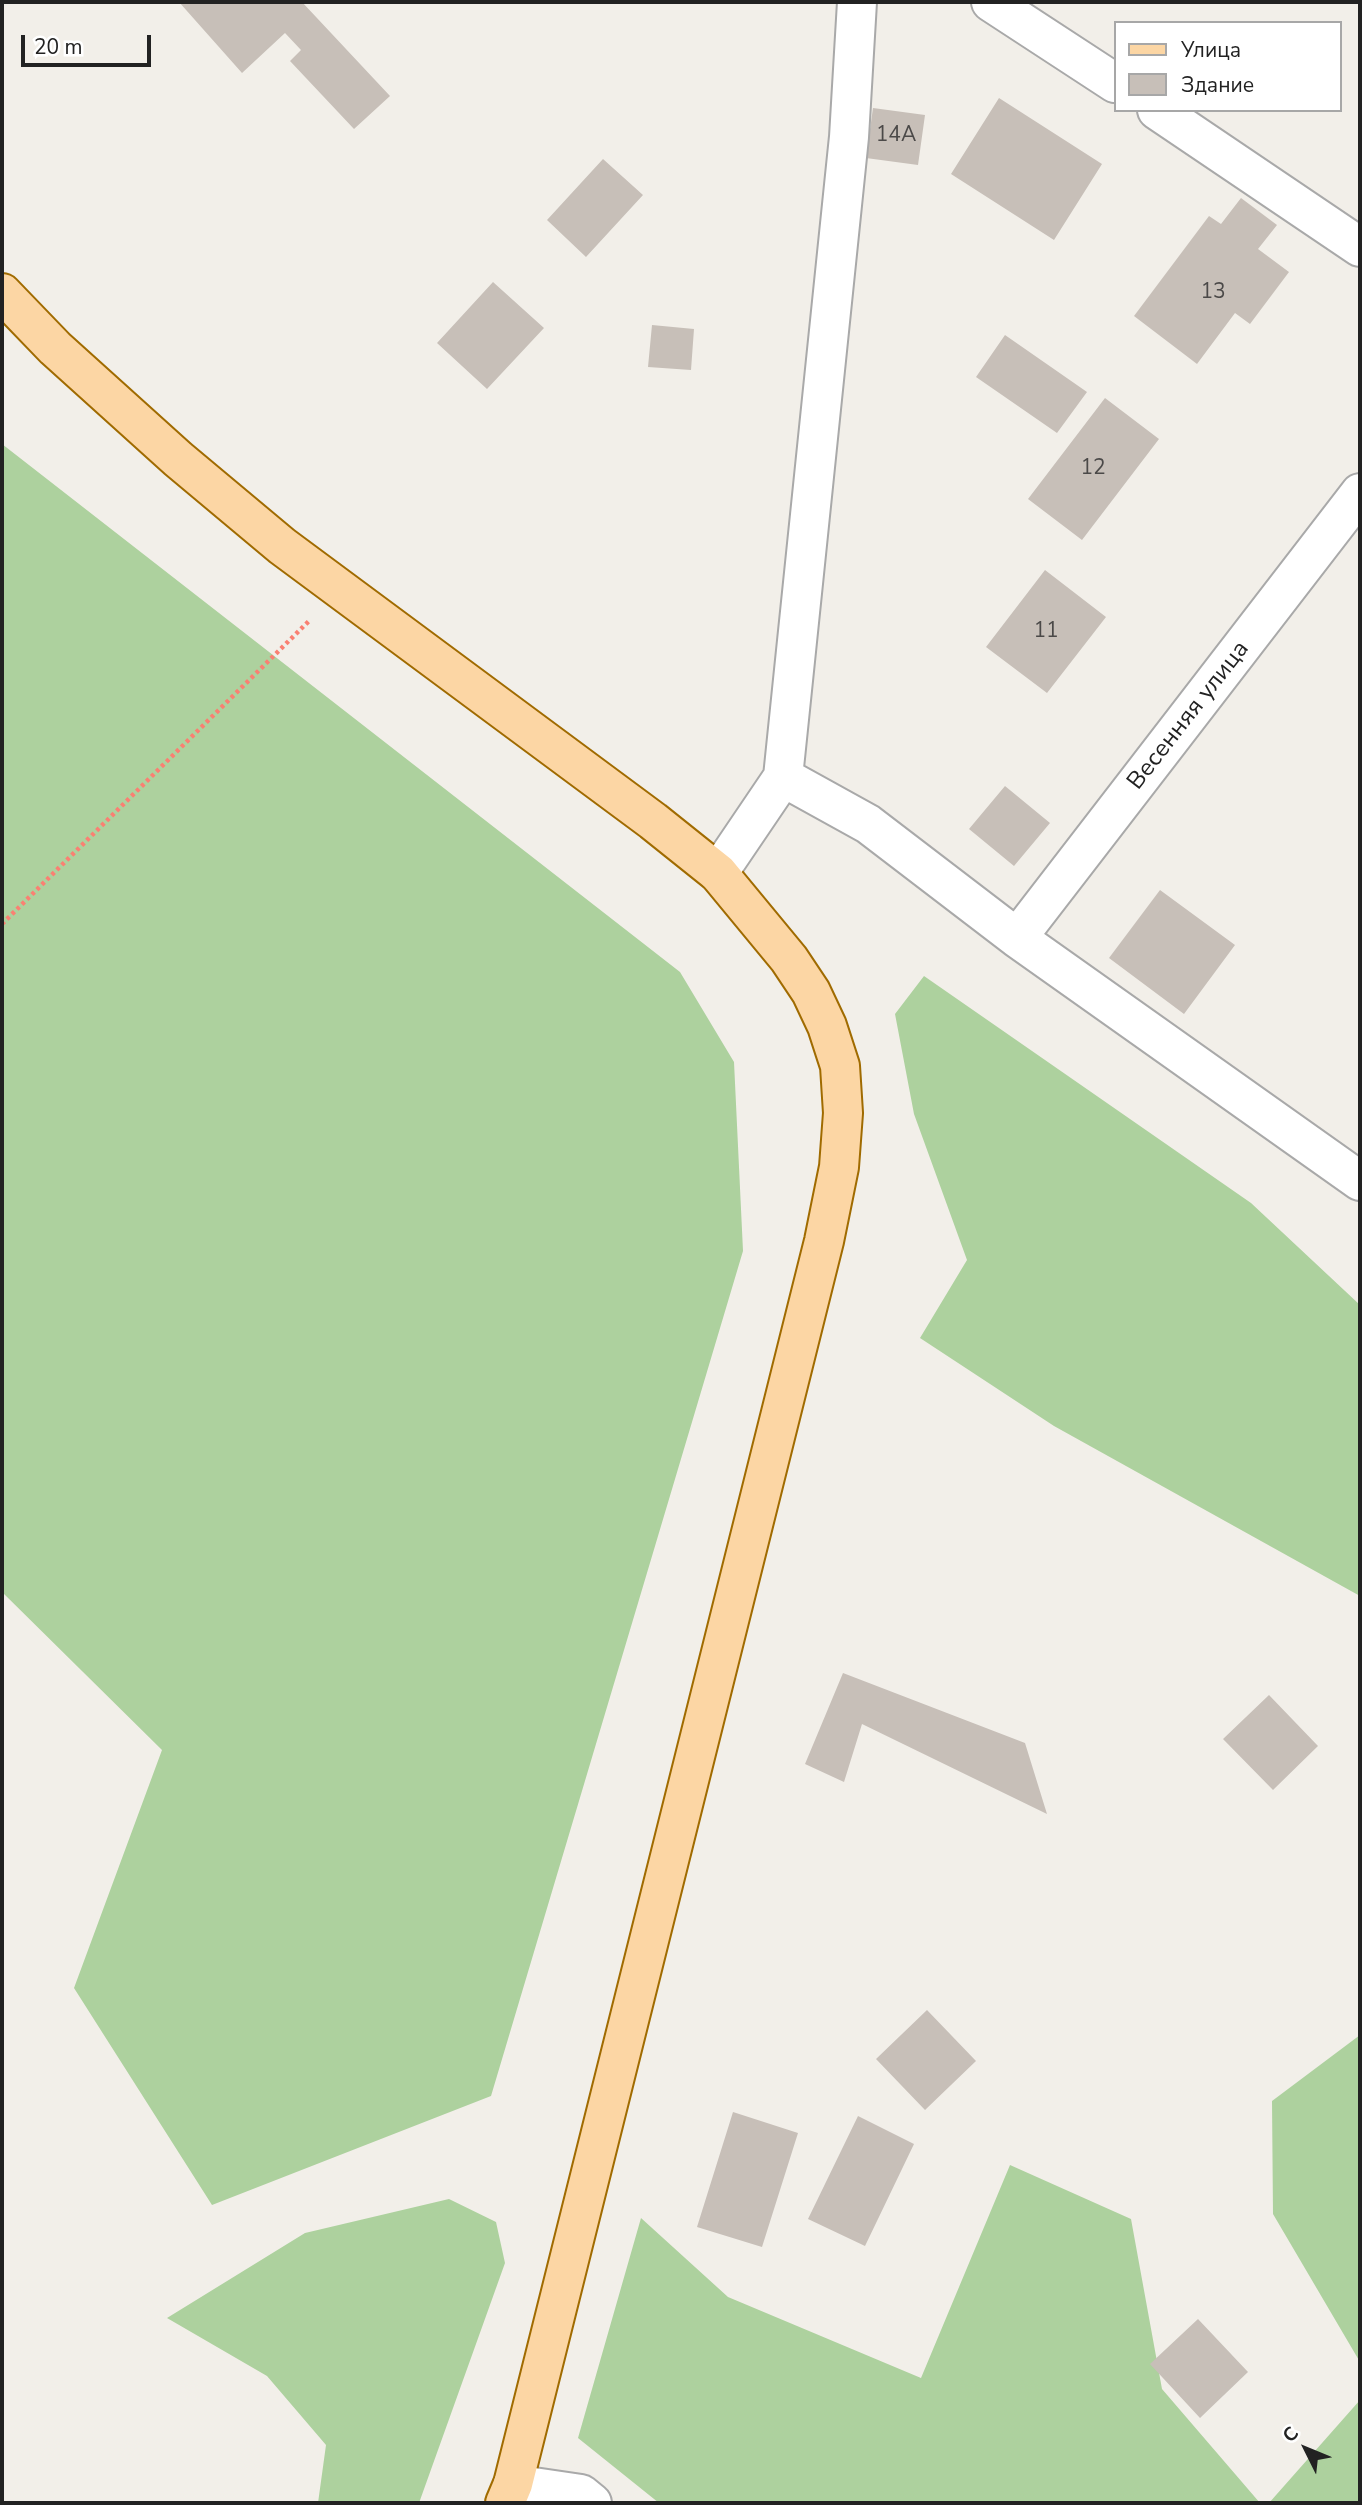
<!DOCTYPE html>
<meta charset="utf-8">
<style>
body{margin:0}
#map{position:relative;width:1362px;height:2505px;overflow:hidden;background:#f2efe9;font-family:"Nunito Sans",sans-serif}
canvas{display:block}
.frame{position:absolute;inset:0;border:4px solid #222;pointer-events:none}
.legend{position:absolute;left:1114px;top:21px;width:228px;height:91px;box-sizing:border-box;background:#fff;border:2px solid #a7a7a7;margin:0;padding:9px 12px;list-style:none;font-size:21px;color:#222}
.legend li{display:flex;align-items:center;gap:14px;height:35px}
.legend b{width:35px;border:2px solid #a7a7a7}
.north{position:absolute;left:1271px;top:2414px;width:70px;height:70px;-webkit-text-stroke:5px #fff;paint-order:stroke;rotate:313deg;font-size:19px;font-weight:700;line-height:28px;text-align:center;color:#222}
.north::after{content:'';display:block;margin:auto;width:24px;height:32px;background:#222;clip-path:polygon(50% 0,100% 100%,50% 72%,0 100%)}
.scale{position:absolute;left:21px;top:35px;width:130px;height:32px;box-sizing:border-box;border:4px solid #222;border-top:0;padding-left:9px;font-size:21px;line-height:24px;white-space:nowrap;color:#222;-webkit-text-stroke:5px #fff;paint-order:stroke}
</style>
<div id="map">
<canvas width="1362" height="2505"></canvas>
<div class="frame"></div>
<ul class="legend">
<li><b style="height:9px;background:#fcd6a4"></b>Улица</li>
<li><b style="height:19px;background:#c7bfb8"></b>Здание</li>
</ul>
<div class="north">С</div>
<div class="scale">20 m</div>
</div>
<script>
const c = document.querySelector('canvas').getContext('2d');
c.lineJoin = 'round';
function fill(path, color) {
  c.fillStyle = color;
  c.fill(path, 'evenodd');
}
function poly(rows) {
  const path = new Path2D();
  for (const r of rows) {
    path.moveTo(r[0], r[1]);
    for (let i = 2; i < r.length; i += 2) path.lineTo(r[i], r[i + 1]);
  }
  return path;
}
function trace(path, color, width, dash) {
  c.strokeStyle = color;
  c.lineWidth = width;
  c.lineCap = dash ? 'butt' : 'round';
  c.setLineDash(dash || []);
  c.stroke(path);
}
function write(font, color, halo, rows, align = 'center') {
  c.font = font + ' "Nunito Sans",sans-serif';
  c.lineWidth = 7;
  c.setLineDash([]);
  c.textBaseline = 'middle';
  c.strokeStyle = halo;
  c.fillStyle = color;
  for (const [text, x, y, turn = 0] of rows) {
    c.save();
    c.translate(x, y);
    c.rotate((+turn || 0) * Math.PI / 180);
    c.textAlign = isNaN(turn) ? turn : align;
    if (halo) c.strokeText(text, 0, 0);
    c.fillText(text, 0, 0);
    c.restore();
  }
}
const forest = poly([
 [2,444,680,972,734,1062,743,1251,491,2096,212,2205,74,1988,162,1750,2,1592],
 [924,976,1251,1203,1360,1305,1360,1596,1054,1426,920,1338,967,1260,914,1114,895,1014],
 [1360,2035,1360,2362,1273,2214,1272,2101],
 [1010,2165,1131,2219,1162,2389,1260,2503,659,2503,578,2438,641,2218,728,2297,921,2378],
 [449,2199,496,2222,505,2263,419,2503,318,2503,326,2445,267,2376,167,2318,305,2233],
 [1360,2400,1360,2503,1269,2503]
]);
const building = poly([
 [179,2,302,2,390,96,354,129,290,61,301,50,285,33,242,73],
 [999,98,1102,164,1054,240,951,174],
 [873,108,925,115,918,165,866,158],
 [603,159,643,195,586,257,547,220],
 [1241,198,1277,225,1258,249,1289,272,1250,324,1235,313,1197,364,1134,316,1209,216,1221,224],
 [493,282,544,328,487,389,437,343],
 [652,325,694,329,691,370,648,367],
 [1005,335,1087,392,1057,433,976,377],
 [1105,398,1159,439,1082,540,1028,499],
 [1045,570,1106,617,1047,693,986,647],
 [1005,786,1050,823,1014,866,969,829],
 [1160,890,1235,945,1184,1014,1109,958],
 [843,1673,1025,1743,1047,1814,862,1724,844,1782,805,1764],
 [1269,1695,1318,1746,1273,1790,1223,1739],
 [927,2010,976,2061,925,2110,876,2059],
 [733,2112,798,2133,762,2247,697,2227],
 [858,2116,914,2144,865,2246,808,2219],
 [1198,2319,1248,2372,1200,2418,1150,2364]
]);
const path = poly([
 [2,924,310,620]
]);
const minor = poly([
 [991,2,1115,83],
 [1157,110,1360,247],
 [783,777,868,824,1017,938,1360,1181],
 [718,873,783,777,849,137,857,2],
 [1017,938,1360,493],
 [513,2484,581,2494,592,2503]
]);
const major = poly([
 [2,293,55,348,178,459,282,546,653,821,718,873,789,959,811,992,827,1026,840,1066,843,1113,839,1167,824,1241,513,2484,505,2503]
]);
const numberNames = [
 ["14А",896,136],
 ["13",1213,293],
 ["12",1093,469],
 ["11",1046,632]
];
const streetNames = [
 ["Весенняя улица",1189,716,-52]
];
fill(forest, '#add19e');
fill(building, '#c7bfb8');
trace(minor, '#a9a9a9', 42);
trace(major, '#a06b00', 42);
trace(path, '#fa8072', 4.5, [3.5, 3.5]);
trace(minor, '#fff', 38);
trace(major, '#fcd6a4', 38);
write('21px', '#4b4948', null, numberNames);
write('24px', '#222', '#fff', streetNames);
</script>
